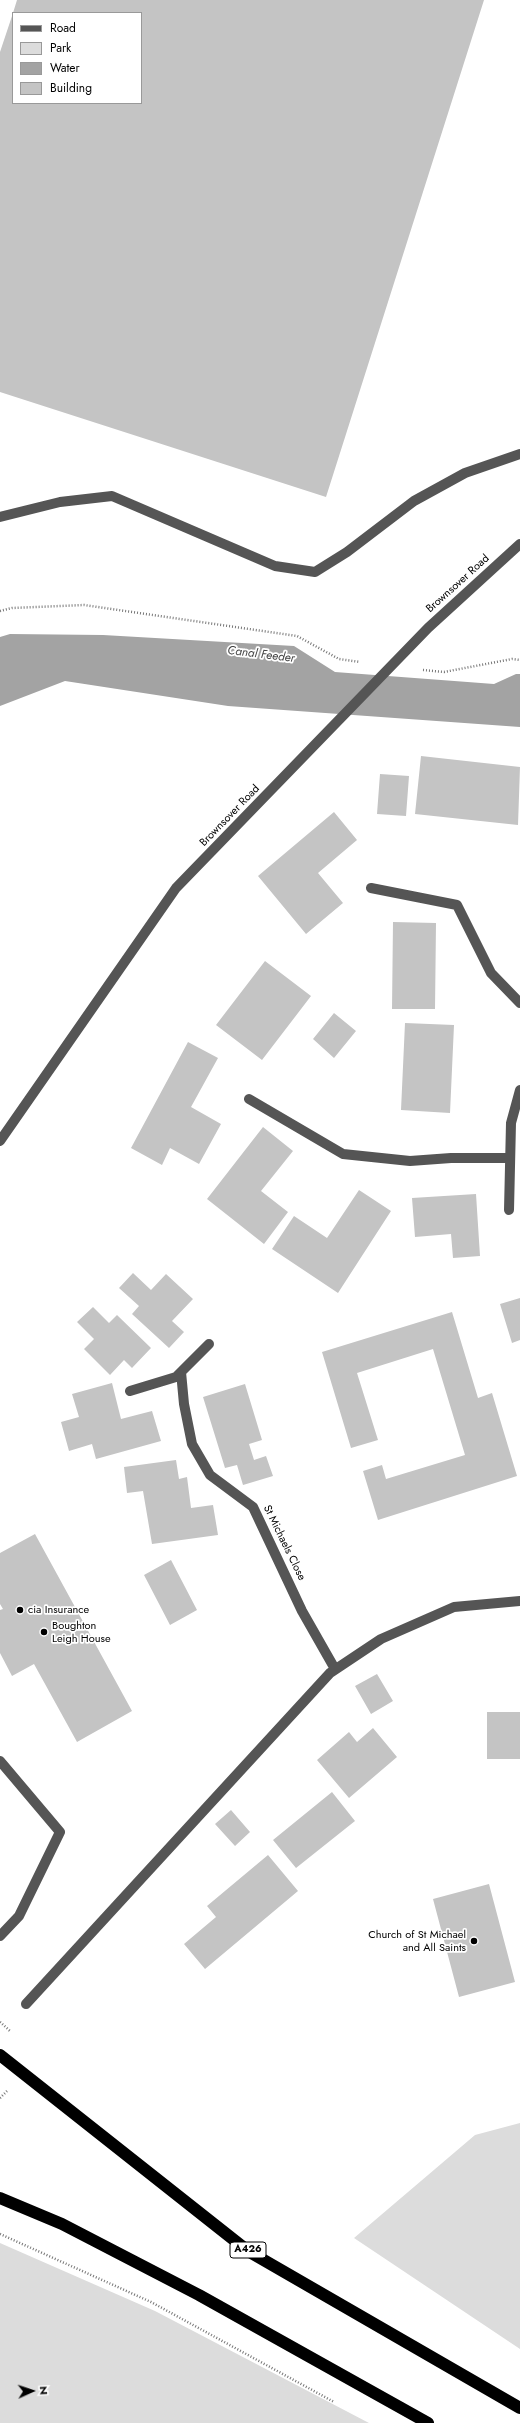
<!DOCTYPE html>
<style>
body{margin:0}
#map{position:relative;width:520px;height:2423px;overflow:hidden;background:#fff;font-family:Jost,sans-serif}
canvas{display:block}
.legend{position:absolute;left:12px;top:12px;width:130px;height:92px;box-sizing:border-box;background:#fff;border:1px solid #999;margin:0;padding:5px 7px;list-style:none;font-size:12px;color:#000}
.legend li{display:flex;align-items:center;gap:8px;height:20px}
.legend b{width:20px;border:1px solid #999}
.north{position:absolute;left:12px;top:2371px;width:40px;height:40px;-webkit-text-stroke:3px #fff;paint-order:stroke;rotate:87deg;font-size:11px;font-weight:700;line-height:16px;text-align:center;color:#000}
.north::after{content:'';display:block;margin:auto;width:14px;height:18px;background:#000;clip-path:polygon(50% 0,100% 100%,50% 72%,0 100%)}
</style>
<div id="map">
<canvas width="520" height="2423"></canvas>
<ul class="legend">
<li><b style="height:5px;background:#555"></b>Road</li>
<li><b style="height:11px;background:#dcdcdc"></b>Park</li>
<li><b style="height:11px;background:#a3a3a3"></b>Water</li>
<li><b style="height:11px;background:#c4c4c4"></b>Building</li>
</ul>
<div class="north">N</div>
</div>
<script>
const c = document.querySelector('canvas').getContext('2d');
c.lineJoin = 'round';
function fill(path, color) {
  c.fillStyle = color;
  c.fill(path, 'evenodd');
}
function poly(rows) {
  const path = new Path2D();
  for (const r of rows) {
    path.moveTo(r[0], r[1]);
    for (let i = 2; i < r.length; i += 2) path.lineTo(r[i], r[i + 1]);
  }
  return path;
}
function trace(path, color, width, dash) {
  c.strokeStyle = color;
  c.lineWidth = width;
  c.lineCap = dash ? 'butt' : 'round';
  c.setLineDash(dash || []);
  c.stroke(path);
}
function write(font, color, halo, rows, align = 'center') {
  c.font = font + ' Jost,sans-serif';
  c.lineWidth = 3.5;
  c.setLineDash([]);
  c.textBaseline = 'middle';
  c.strokeStyle = halo;
  c.fillStyle = color;
  for (const [text, x, y, turn = 0] of rows) {
    c.save();
    c.translate(x, y);
    c.rotate((+turn || 0) * Math.PI / 180);
    c.textAlign = isNaN(turn) ? turn : align;
    if (halo) c.strokeText(text, 0, 0);
    c.fillText(text, 0, 0);
    c.restore();
  }
}
const green = poly([
 [520,2123,520,2349,354,2238,475,2135],
 [0,2243,155,2311,369,2423,0,2423]
]);
const water = poly([
 [10,634,103,635,294,646,335,672,494,684,516,674,520,674,520,727,228,706,65,681,0,706,0,637]
]);
const building = poly([
 [17,0,484,0,326,497,0,392,0,52,13,13,13,103,141,103,141,13,13,13],
 [421,756,520,767,518,825,415,814],
 [380,774,409,776,406,816,377,814],
 [334,812,357,840,318,873,343,903,306,934,258,876],
 [393,922,436,923,435,1009,392,1009],
 [265,961,311,996,262,1060,216,1025],
 [334,1013,356,1031,334,1058,313,1039],
 [405,1023,454,1025,450,1113,401,1110],
 [188,1042,218,1058,191,1107,221,1124,199,1164,170,1148,162,1165,131,1148],
 [263,1127,293,1151,261,1191,288,1212,264,1244,207,1199],
 [359,1190,391,1211,338,1293,272,1249,294,1216,327,1238],
 [476,1194,480,1256,453,1258,451,1234,415,1237,412,1198],
 [133,1273,151,1290,166,1274,193,1299,172,1321,184,1332,169,1348,132,1314,139,1306,119,1288],
 [520,1298,520,1340,512,1343,500,1304],
 [93,1307,109,1323,117,1315,151,1348,132,1368,124,1360,110,1375,84,1349,94,1339,77,1322],
 [452,1312,478,1398,492,1393,517,1476,378,1520,363,1471,382,1465,386,1479,465,1455,433,1349,357,1373,378,1440,351,1448,322,1352],
 [112,1383,121,1419,152,1411,161,1441,96,1459,92,1444,69,1451,61,1422,79,1417,72,1394],
 [245,1384,262,1440,249,1444,254,1460,266,1456,273,1476,243,1485,237,1465,225,1468,203,1397],
 [176,1460,179,1479,187,1477,191,1508,213,1505,218,1535,152,1544,143,1491,127,1493,124,1467],
 [35,1534,132,1711,77,1742,34,1664,12,1676,0,1653,0,1610,3,1609,0,1604,0,1553],
 [171,1560,197,1610,170,1625,144,1575],
 [377,1674,393,1701,371,1714,355,1686],
 [487,1712,520,1712,520,1759,487,1759],
 [373,1728,397,1757,349,1798,317,1760,349,1732,357,1742],
 [332,1792,355,1821,296,1868,273,1840],
 [231,1810,250,1832,235,1846,215,1824],
 [268,1855,298,1891,205,1969,184,1944,216,1917,207,1906],
 [489,1884,515,1982,459,1997,433,1899]
]);
const path = poly([
 [0,611,12,608,84,605,297,636,339,659,360,662],
 [423,670,444,672,512,659,520,660],
 [0,2022,10,2031],
 [0,2098,7,2091],
 [0,2234,151,2302,334,2402]
]);
const minor = poly([
 [0,517,60,502,112,496,275,566,315,572,347,552,414,501,465,473,520,454],
 [371,888,457,905,491,973,520,1003],
 [249,1099,343,1154,410,1161,451,1158,509,1158],
 [0,1141,176,888,428,628,520,544],
 [509,1210,511,1123,520,1090],
 [181,1372,184,1404,192,1444,210,1475,253,1507,302,1611,335,1669],
 [130,1391,176,1377,209,1344],
 [0,1761,60,1832,19,1916,0,1936],
 [26,2004,330,1673,381,1639,454,1607,520,1601]
]);
const highway = poly([
 [0,2055,248,2251,520,2408],
 [0,2198,62,2224,199,2295,428,2423]
]);
const markers = [
 [20,1610,4,"#000"],
 [44,1632,4,"#000"],
 [474,1941,4,"#000"]
];
const shields = [
 [248,2250,36]
];
const shieldNames = [
 ["A426",248,2250]
];
const streetNames = [
 ["Brownsover Road",458,584,-42],
 ["Brownsover Road",230,816,-46],
 ["St Michaels Close",284,1543,64]
];
const poiNames = [
 ["cia Insurance",28,1610],
 ["Boughton",52,1626],
 ["Leigh House",52,1639],
 ["Church of St Michael",466,1935,"right"],
 ["and All Saints",466,1948,"right"]
];
const waterNames = [
 ["Canal Feeder",261,655,7]
];
fill(green, '#dcdcdc');
fill(water, '#a3a3a3');
fill(building, '#c4c4c4');
trace(path, '#777', 2.5, [1, 2]);
trace(minor, '#555', 10);
trace(highway, '#000', 12);
for (const [x, y, r, color] of markers) {
  const dot = new Path2D();
  dot.arc(x, y, r, 0, 2 * Math.PI);
  c.fillStyle = color;
  c.fill(dot);
  trace(dot, '#fff', 1.5);
}
for (const [x, y, w] of shields) {
  const box = new Path2D();
  box.roundRect(x - w / 2, y - 8, w, 16, 3);
  c.fillStyle = '#fff';
  c.fill(box);
  trace(box, '#000', 1);
}
write('bold 10px', '#000', null, shieldNames);
write('11px', '#000', '#fff', streetNames);
write('11px', '#000', '#fff', poiNames, 'left');
write('italic 12px', '#444', '#fff', waterNames);
</script>
